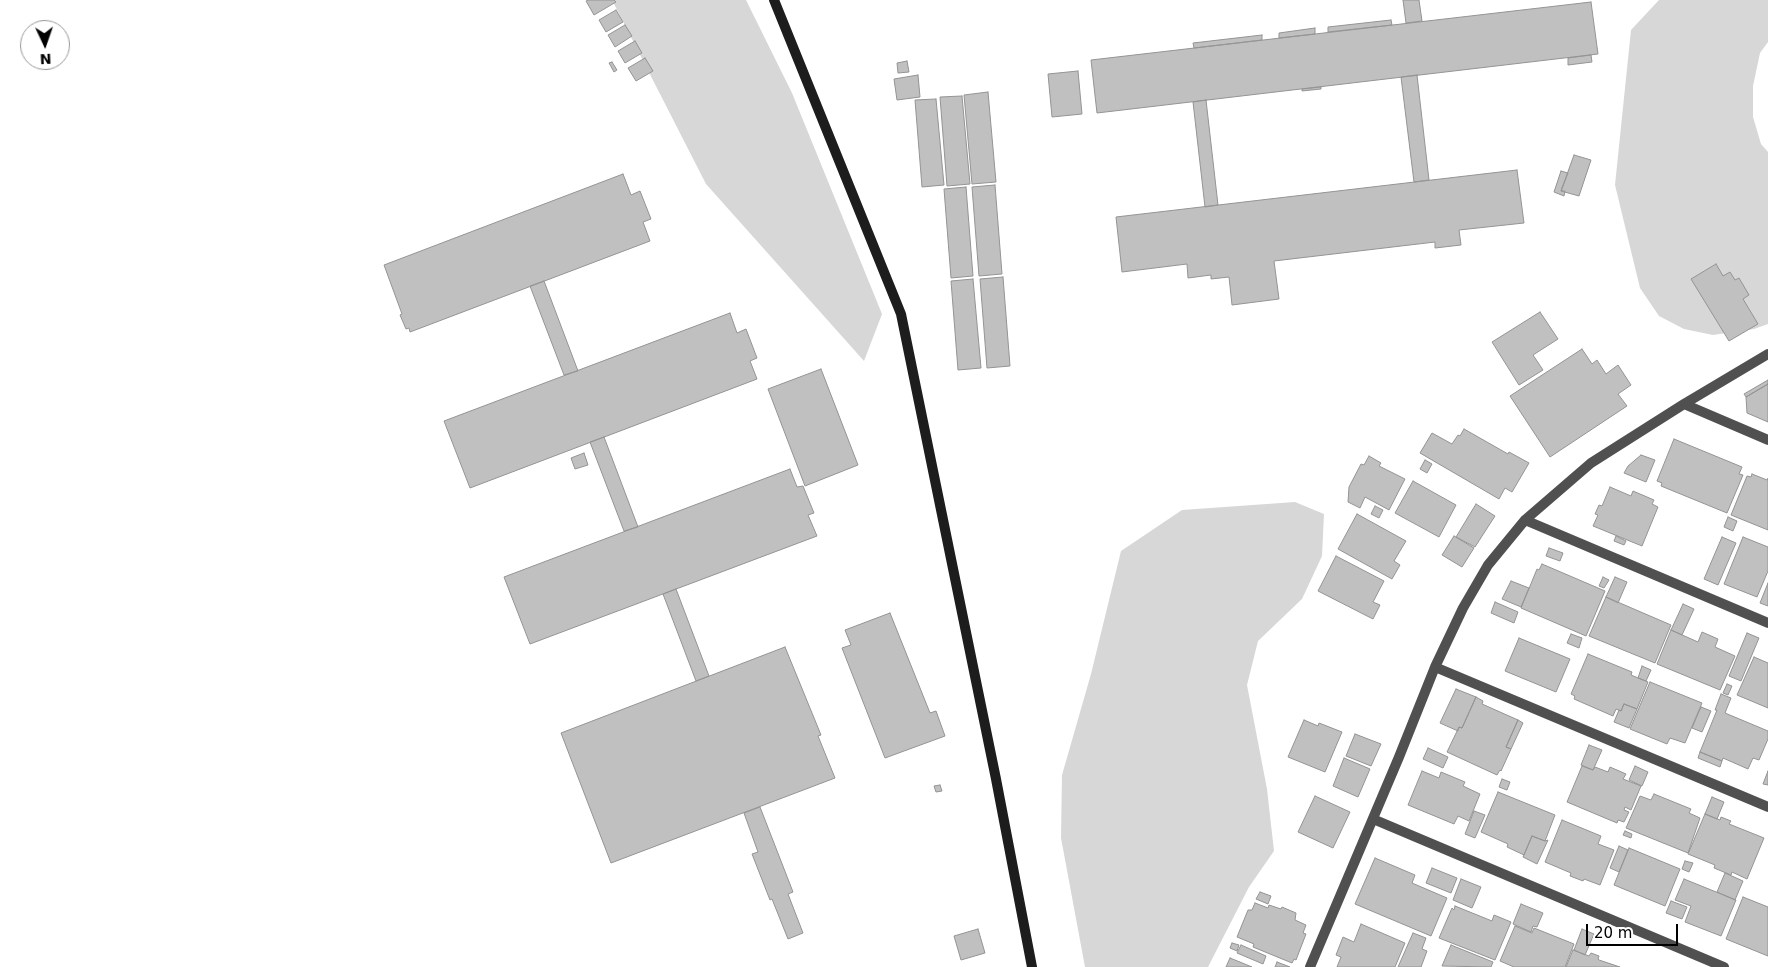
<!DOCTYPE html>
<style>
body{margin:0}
#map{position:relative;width:1768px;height:967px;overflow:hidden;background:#fff;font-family:"DejaVu Sans",sans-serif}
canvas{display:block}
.north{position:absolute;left:20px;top:20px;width:50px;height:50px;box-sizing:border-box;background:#fff;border:1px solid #999;border-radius:50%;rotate:177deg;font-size:14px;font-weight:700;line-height:20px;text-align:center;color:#000}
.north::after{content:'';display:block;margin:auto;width:18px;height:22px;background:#000;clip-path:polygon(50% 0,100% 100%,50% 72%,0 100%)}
.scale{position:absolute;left:1586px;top:924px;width:92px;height:22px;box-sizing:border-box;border:2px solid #000;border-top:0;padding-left:6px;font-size:15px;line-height:18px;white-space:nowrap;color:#000;-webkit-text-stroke:4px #fff;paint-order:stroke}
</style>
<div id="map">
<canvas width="1768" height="967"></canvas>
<div class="north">N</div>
<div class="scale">20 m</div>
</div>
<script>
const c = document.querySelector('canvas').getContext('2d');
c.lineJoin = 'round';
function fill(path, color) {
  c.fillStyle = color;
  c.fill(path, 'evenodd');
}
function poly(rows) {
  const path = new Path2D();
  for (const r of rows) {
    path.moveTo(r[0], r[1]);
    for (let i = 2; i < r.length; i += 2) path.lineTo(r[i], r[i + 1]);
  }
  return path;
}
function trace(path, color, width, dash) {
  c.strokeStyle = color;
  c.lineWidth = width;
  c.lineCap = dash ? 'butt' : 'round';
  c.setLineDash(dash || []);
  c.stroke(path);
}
const green = poly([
 [612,0,746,0,792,93,882,314,864,361,706,184],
 [1659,0,1768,0,1768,42,1760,53,1753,86,1753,117,1761,144,1768,152,1768,324,1754,329,1713,335,1684,329,1659,316,1640,288,1615,185,1631,30],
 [1295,502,1324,514,1322,556,1302,599,1258,641,1247,685,1267,789,1274,851,1249,887,1208,967,1085,967,1061,838,1062,775,1091,674,1121,551,1182,510]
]);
const building = poly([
 [588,0,614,0,616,2,594,15,586,1,588,0],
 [1403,0,1419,0,1422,21,1406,23,1403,0],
 [1591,2,1598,54,1097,113,1091,60,1591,2],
 [616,10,623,22,606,32,599,20,616,10],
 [1391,20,1392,25,1328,32,1328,27,1391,20],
 [625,25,632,36,615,47,608,35,625,25],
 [1315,28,1315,34,1279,38,1279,33,1315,28],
 [1262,35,1262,40,1194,48,1193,43,1262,35],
 [635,41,642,53,625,63,618,51,635,41],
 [1591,55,1592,62,1568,65,1568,58,1591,55],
 [645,58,653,71,636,81,628,68,645,58],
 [907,61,909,72,898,73,897,63,907,61],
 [612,62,617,70,614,72,609,63,612,62],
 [1078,71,1082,114,1052,117,1048,74,1078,71],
 [918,75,920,97,897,100,894,79,918,75],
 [1417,75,1429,180,1414,182,1401,77,1417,75],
 [1321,87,1321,89,1302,91,1302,89,1321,87],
 [988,92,996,182,972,184,964,95,988,92],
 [962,96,970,184,947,186,940,97,962,96],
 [936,99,944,185,922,187,915,100,936,99],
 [1206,100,1218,205,1205,207,1193,102,1206,100],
 [1574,155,1591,160,1579,196,1561,191,1574,155],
 [1517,170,1524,223,1459,230,1461,245,1435,248,1435,242,1274,261,1279,299,1232,305,1229,277,1211,279,1211,275,1188,278,1187,264,1122,272,1116,217,1517,170],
 [1561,171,1568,173,1561,191,1565,191,1564,196,1554,192,1561,171],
 [623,174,631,195,640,191,651,219,643,222,650,241,410,332,409,328,406,329,400,315,402,314,384,265,623,174],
 [995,185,1002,274,979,276,972,187,995,185],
 [966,187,973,276,951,278,944,189,966,187],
 [1716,264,1723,276,1730,272,1735,280,1739,278,1749,295,1743,299,1758,324,1729,341,1691,279,1716,264],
 [1003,277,1010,366,987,368,980,279,1003,277],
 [973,279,981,368,958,370,951,281,973,279],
 [544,281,578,371,564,375,530,286,544,281],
 [1540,312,1558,339,1533,355,1543,370,1519,385,1492,342,1540,312],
 [730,313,737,333,746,329,757,358,750,361,757,379,470,488,444,421,730,313],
 [1582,349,1592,364,1597,360,1606,374,1618,365,1631,385,1618,394,1627,406,1550,457,1510,396,1582,349],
 [821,369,858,465,805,486,768,389,821,369],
 [1768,380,1768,384,1746,397,1744,394,1768,380],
 [1768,384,1768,422,1747,413,1746,397,1768,384],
 [1464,429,1508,454,1509,452,1529,463,1512,492,1505,488,1499,499,1420,453,1432,433,1452,444,1458,435,1460,436,1464,429],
 [604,437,638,527,624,531,590,442,604,437],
 [1674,439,1742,467,1739,474,1743,475,1727,513,1661,486,1662,483,1657,481,1674,439],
 [584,453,588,465,575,469,571,458,584,453],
 [1641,455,1655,460,1646,482,1624,473,1628,466,1641,455],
 [1369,456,1381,463,1379,466,1405,479,1389,510,1365,497,1360,508,1348,502,1349,487,1361,464,1364,465,1369,456],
 [1425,460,1432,464,1427,473,1420,469,1425,460],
 [790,469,797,487,803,486,814,513,808,515,817,536,530,644,504,577,790,469],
 [1752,474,1767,480,1768,478,1768,530,1731,515,1747,476,1751,477,1752,474],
 [1413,481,1456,505,1439,537,1395,513,1413,481],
 [1610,487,1631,496,1633,491,1654,500,1652,504,1658,507,1642,546,1593,526,1598,515,1595,514,1599,505,1602,506,1610,487],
 [1476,504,1495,516,1475,547,1456,537,1476,504],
 [1375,506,1383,510,1379,518,1371,514,1375,506],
 [1357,514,1406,541,1394,561,1400,565,1392,579,1338,549,1357,514],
 [1728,517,1737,521,1733,531,1724,527,1728,517],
 [1454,536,1474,548,1462,567,1442,555,1454,536],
 [1616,536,1626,541,1624,545,1614,541,1616,536],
 [1722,537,1736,543,1718,585,1704,579,1722,537],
 [1743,537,1768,547,1768,571,1757,597,1724,584,1743,537],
 [1549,548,1563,553,1560,561,1546,556,1549,548],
 [1336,556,1384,581,1373,602,1380,605,1373,619,1318,591,1336,556],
 [1542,564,1605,591,1586,636,1521,608,1537,569,1539,570,1542,564],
 [1603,577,1609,580,1604,588,1599,586,1603,577],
 [1615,577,1627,582,1618,603,1606,597,1615,577],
 [1511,581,1529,588,1521,607,1502,599,1511,581],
 [1768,583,1768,606,1760,603,1768,583],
 [676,589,709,676,696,681,663,594,676,589],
 [1606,597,1671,625,1655,663,1589,636,1606,597],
 [1495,602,1518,612,1514,623,1491,613,1495,602],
 [1683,604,1694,609,1682,635,1671,630,1683,604],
 [890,613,930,713,936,711,945,736,885,758,842,648,851,645,845,630,890,613],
 [1671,630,1698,642,1702,632,1718,639,1715,647,1735,656,1720,690,1657,664,1671,630],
 [1747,633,1759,638,1741,681,1729,676,1747,633],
 [1571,634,1582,638,1579,648,1567,643,1571,634],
 [1519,638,1570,659,1556,692,1505,671,1519,638],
 [785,647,821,735,818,736,835,778,611,863,561,733,785,647],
 [1588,654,1632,672,1631,675,1648,682,1637,709,1624,704,1621,711,1616,709,1613,716,1574,699,1575,696,1571,694,1588,654],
 [1754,657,1768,663,1768,708,1737,695,1754,657],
 [1642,666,1651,670,1646,681,1638,678,1642,666],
 [1650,682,1702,703,1685,743,1670,738,1667,744,1630,729,1650,682],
 [1727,684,1732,686,1728,695,1723,693,1727,684],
 [1456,689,1476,697,1462,728,1459,727,1458,731,1440,723,1456,689],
 [1721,694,1731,698,1725,713,1768,731,1768,739,1759,760,1753,758,1748,769,1723,758,1722,761,1700,752,1717,710,1715,710,1721,694],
 [1476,697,1483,701,1482,704,1518,720,1506,747,1511,749,1501,771,1500,770,1497,775,1447,752,1459,727,1462,728,1476,697],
 [1624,704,1637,709,1629,728,1614,722,1619,710,1621,711,1624,704],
 [1701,707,1711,711,1702,732,1692,728,1701,707],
 [1304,720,1318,726,1319,723,1342,732,1325,772,1288,757,1304,720],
 [1518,720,1523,723,1511,749,1506,747,1518,720],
 [1355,734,1381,744,1371,766,1346,756,1355,734],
 [1589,745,1602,750,1593,770,1581,765,1589,745],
 [1428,748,1448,757,1443,768,1423,759,1428,748],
 [1700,752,1722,761,1720,767,1698,758,1700,752],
 [1344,758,1370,769,1358,797,1333,786,1344,758],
 [1582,766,1593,770,1595,767,1608,772,1610,767,1626,774,1623,779,1641,786,1631,810,1625,807,1624,810,1629,812,1624,822,1618,820,1617,823,1567,802,1582,766],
 [1635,766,1648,772,1642,786,1629,780,1635,766],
 [1422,771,1439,778,1441,772,1465,782,1463,786,1480,794,1469,821,1458,816,1454,824,1408,805,1422,771],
 [1768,771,1768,785,1763,784,1768,771],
 [1502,779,1510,782,1507,790,1499,787,1502,779],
 [940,785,942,791,936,792,934,786,940,785],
 [1498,792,1555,815,1545,841,1532,836,1524,855,1507,847,1508,844,1481,832,1498,792],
 [1654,794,1691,809,1689,813,1700,818,1688,853,1626,828,1640,796,1651,800,1654,794],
 [1315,796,1350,812,1333,848,1298,832,1315,796],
 [1712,797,1724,802,1717,819,1705,814,1712,797],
 [760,807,793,892,788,894,803,933,788,939,772,899,770,900,752,854,758,852,744,813,760,807],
 [1474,811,1485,815,1475,838,1465,834,1474,811],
 [1705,814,1720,820,1721,817,1731,821,1729,824,1764,838,1747,879,1732,872,1731,875,1714,868,1715,865,1688,854,1705,814],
 [1562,820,1601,836,1598,844,1614,850,1600,885,1584,879,1583,881,1570,876,1571,873,1545,862,1562,820],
 [1625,831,1632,834,1631,838,1623,835,1625,831],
 [1532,836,1545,841,1548,840,1537,864,1523,857,1532,836],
 [1619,846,1628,850,1619,872,1610,868,1619,846],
 [1629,848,1680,869,1665,906,1614,885,1629,848],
 [1375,858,1415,875,1412,883,1447,898,1431,936,1355,904,1375,858],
 [1685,861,1693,863,1689,872,1682,869,1685,861],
 [1432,868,1457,878,1451,893,1426,883,1432,868],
 [1725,873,1743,881,1735,900,1717,892,1725,873],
 [1461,879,1481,887,1472,908,1453,900,1461,879],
 [1684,879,1736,900,1721,936,1685,922,1691,906,1675,900,1684,879],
 [1260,892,1271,896,1268,904,1256,899,1260,892],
 [1743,897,1768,907,1768,956,1726,939,1743,897],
 [1671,901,1687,907,1682,919,1666,913,1671,901],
 [1255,903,1268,908,1269,905,1281,909,1282,907,1296,913,1295,920,1306,925,1303,933,1306,934,1296,960,1294,959,1292,963,1253,947,1254,944,1237,937,1248,910,1252,910,1255,903],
 [1521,904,1543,913,1537,927,1533,926,1531,932,1513,924,1521,904],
 [1455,906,1492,921,1494,915,1511,922,1495,960,1439,938,1452,908,1454,910,1455,906],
 [1361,924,1405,943,1395,967,1337,967,1341,957,1336,955,1343,937,1354,942,1361,924],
 [1515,926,1532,933,1534,928,1574,944,1565,967,1514,967,1500,961,1515,926],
 [978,929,985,953,961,960,954,936,978,929],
 [1582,929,1594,934,1585,955,1574,950,1582,929],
 [1413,933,1426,938,1422,949,1427,951,1421,967,1398,967,1413,933],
 [1232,943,1239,945,1237,951,1230,948,1232,943],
 [1241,945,1266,956,1263,964,1237,953,1241,945],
 [1451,945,1493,962,1491,967,1442,966,1451,945],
 [1573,950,1589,956,1591,953,1599,956,1598,959,1599,960,1620,967,1566,967,1573,950],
 [1230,958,1252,967,1226,967,1230,958],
 [1277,962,1290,967,1275,967,1277,962]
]);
const street = poly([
 [1684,404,1768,440],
 [1525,520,1768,623],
 [1435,667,1768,807],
 [1373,819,1724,967],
 [1310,967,1399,757,1435,667,1463,608,1488,565,1525,520,1591,463,1684,404,1768,354]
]);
const secondary = poly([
 [774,0,901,314,996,779,1032,967]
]);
fill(green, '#d7d7d7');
fill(building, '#c0c0c0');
trace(building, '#949494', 1);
trace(street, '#505050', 10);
trace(secondary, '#1d1d1d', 10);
</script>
